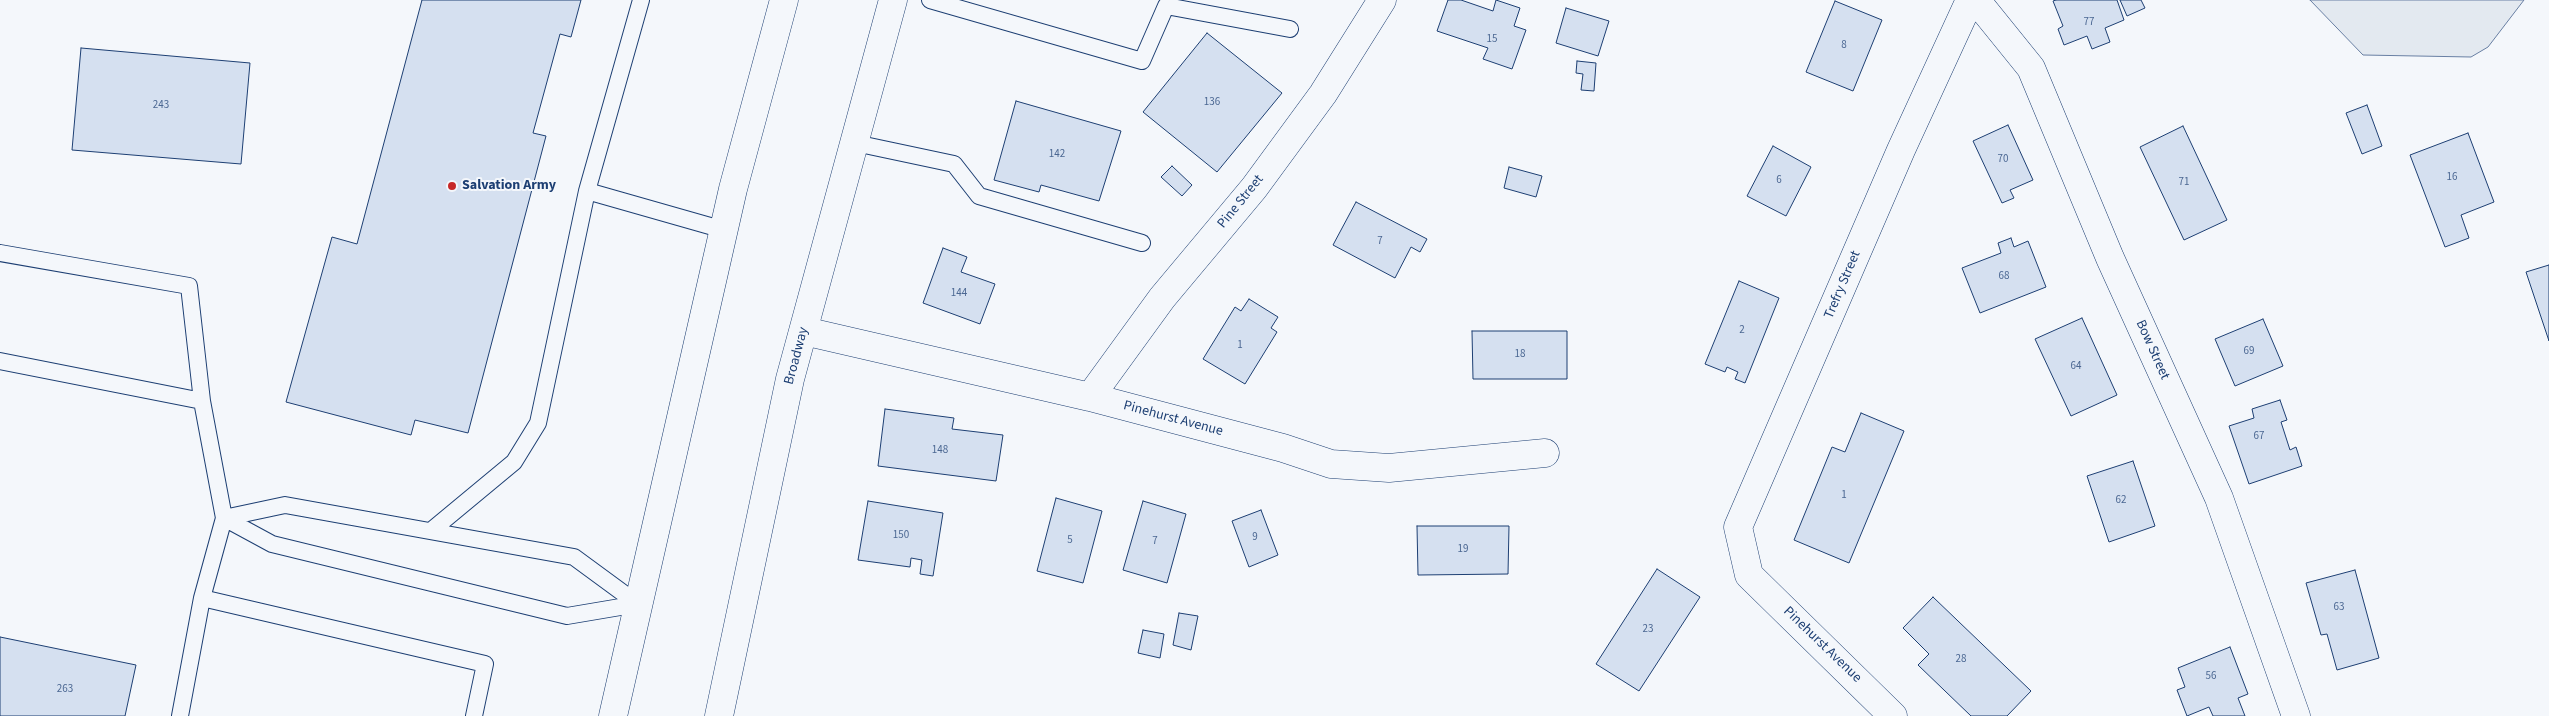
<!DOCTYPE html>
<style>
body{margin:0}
canvas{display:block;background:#f4f7fb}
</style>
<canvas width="2549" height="716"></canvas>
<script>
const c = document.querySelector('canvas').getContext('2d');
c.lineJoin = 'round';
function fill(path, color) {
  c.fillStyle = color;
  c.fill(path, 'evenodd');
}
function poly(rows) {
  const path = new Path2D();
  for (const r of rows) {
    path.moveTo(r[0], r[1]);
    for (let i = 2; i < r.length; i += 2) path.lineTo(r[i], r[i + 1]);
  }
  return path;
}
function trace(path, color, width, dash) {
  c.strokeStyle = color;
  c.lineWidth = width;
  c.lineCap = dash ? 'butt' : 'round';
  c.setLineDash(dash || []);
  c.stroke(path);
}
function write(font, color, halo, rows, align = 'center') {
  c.font = font + ' "Source Sans 3",sans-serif';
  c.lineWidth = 4;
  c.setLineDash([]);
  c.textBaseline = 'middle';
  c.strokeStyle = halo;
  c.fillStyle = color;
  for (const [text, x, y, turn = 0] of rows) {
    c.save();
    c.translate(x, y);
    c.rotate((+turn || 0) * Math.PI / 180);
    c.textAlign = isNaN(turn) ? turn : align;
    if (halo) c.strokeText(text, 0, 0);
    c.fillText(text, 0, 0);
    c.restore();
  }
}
const green = poly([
 [2310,0,2524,0,2488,47,2471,57,2363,55,2310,0]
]);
const building = poly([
 [422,0,581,0,571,37,560,34,533,133,546,136,468,433,415,420,411,435,286,402,332,237,357,244,422,0],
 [1448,0,1461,0,1493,11,1496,0,1520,8,1514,26,1526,30,1512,69,1483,59,1488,48,1437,31,1448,0],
 [2056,0,2117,0,2124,20,2105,28,2110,42,2092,49,2087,36,2064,45,2058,29,2063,26,2053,1,2056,0],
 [2120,0,2141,0,2145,8,2127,16,2120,0],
 [1835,1,1882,20,1853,91,1806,72,1835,1],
 [1566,8,1609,21,1598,56,1556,43,1566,8],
 [1207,33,1282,93,1217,172,1143,112,1207,33],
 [81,48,250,63,241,164,72,150,81,48],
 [1577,61,1596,63,1594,91,1581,90,1583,74,1576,73,1577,61],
 [1016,101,1121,131,1099,201,1041,185,1039,192,994,180,1016,101],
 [2367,105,2382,146,2362,154,2346,113,2367,105],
 [2008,125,2033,180,2010,190,2014,198,2002,203,1973,141,2008,125],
 [2183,126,2227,220,2184,240,2140,147,2183,126],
 [2468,133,2494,202,2461,215,2469,238,2445,247,2410,155,2468,133],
 [1773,146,1811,167,1786,216,1747,196,1773,146],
 [1172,166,1192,185,1182,196,1161,177,1172,166],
 [1509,167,1542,176,1536,197,1504,188,1509,167],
 [1356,202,1427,239,1420,252,1411,247,1395,278,1333,245,1356,202],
 [2011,238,2014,247,2028,241,2046,287,1980,313,1962,268,2001,253,1998,243,2011,238],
 [943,248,967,257,961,272,995,284,980,324,923,303,943,248],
 [2549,265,2549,341,2526,272,2549,265],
 [1739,281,1779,298,1745,383,1735,379,1738,372,1727,367,1725,372,1705,364,1739,281],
 [1249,299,1278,317,1271,328,1277,332,1245,384,1203,359,1235,307,1241,311,1249,299],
 [2082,318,2117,395,2071,416,2035,339,2082,318],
 [2263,319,2283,366,2235,386,2215,339,2263,319],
 [1472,331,1567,331,1567,379,1473,379,1472,331],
 [2280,400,2287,420,2281,422,2290,450,2296,447,2302,466,2249,484,2229,426,2254,418,2252,409,2280,400],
 [885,409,954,418,952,429,1003,435,996,481,878,466,885,409],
 [1861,413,1904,431,1849,563,1794,540,1832,447,1845,452,1861,413],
 [2133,461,2155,526,2109,542,2087,476,2133,461],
 [1056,498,1102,511,1083,583,1037,571,1056,498],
 [868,501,943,513,933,576,920,574,922,560,911,558,910,567,858,560,868,501],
 [1143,501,1186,514,1167,583,1123,570,1143,501],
 [1261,510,1278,555,1249,567,1232,521,1261,510],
 [1417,526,1509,526,1508,574,1418,575,1417,526],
 [1657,569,1700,597,1639,691,1596,664,1657,569],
 [2355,570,2379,658,2337,670,2327,634,2321,635,2306,583,2355,570],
 [1933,597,2031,691,2007,716,1971,716,1918,665,1929,654,1903,628,1933,597],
 [1179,613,1198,616,1191,650,1173,645,1179,613],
 [1143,630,1164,634,1160,658,1138,653,1143,630],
 [0,637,136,665,125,716,0,716,0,637],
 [2230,647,2248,694,2238,698,2245,716,2213,716,2209,707,2187,716,2177,690,2185,687,2178,668,2230,647]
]);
const lane = poly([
 [930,0,1142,61,1166,6,1290,29],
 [855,143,954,164,979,196,1142,243],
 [587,191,724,230],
 [0,253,189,286,202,401,224,518,202,598,485,664,474,716],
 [0,361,202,401],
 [224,518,285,505,574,557,638,604],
 [224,518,272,544,567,616,638,604],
 [432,530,514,462,538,423,587,191,641,0],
 [180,716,202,598]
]);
const street = poly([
 [1976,0,2031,68,2110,258,2219,498,2296,716],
 [804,331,1090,397,1283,448,1331,464,1389,468,1545,453],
 [1090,397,1162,298,1254,188,1323,94,1382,0],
 [1893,716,1749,575,1738,527,1901,150,1970,0]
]);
const highway = poly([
 [613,716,733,189,784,0],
 [719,716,790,379,893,0]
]);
const markers = [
 [452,186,5,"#c62828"]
];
const numberNames = [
 ["77",2089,23],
 ["15",1492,40],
 ["8",1844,46],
 ["136",1212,103],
 ["243",161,106],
 ["142",1057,155],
 ["70",2003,160],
 ["16",2452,178],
 ["6",1779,181],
 ["71",2184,183],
 ["7",1380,242],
 ["68",2004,277],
 ["144",959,294],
 ["2",1742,331],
 ["1",1240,346],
 ["69",2249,352],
 ["18",1520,355],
 ["64",2076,367],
 ["67",2259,437],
 ["148",940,451],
 ["1",1844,496],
 ["62",2121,501],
 ["150",901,536],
 ["9",1255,538],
 ["5",1070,541],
 ["7",1155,542],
 ["19",1463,550],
 ["63",2339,608],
 ["23",1648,630],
 ["28",1961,660],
 ["56",2211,677],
 ["263",65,690]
];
const poiNames = [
 ["Salvation Army",462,186]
];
const streetNames = [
 ["Pine Street",1241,202,-51],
 ["Trefry Street",1843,285,-67],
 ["Bow Street",2152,350,66],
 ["Broadway",797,356,-75],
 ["Pinehurst Avenue",1173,419,15],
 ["Pinehurst Avenue",1822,645,44]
];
fill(green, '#e3e9f0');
trace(green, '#687fa3', 1);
fill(building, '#d5e0f0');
trace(building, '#1d3f73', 1);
trace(lane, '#1d3f73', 18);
trace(street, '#1d3f73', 29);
trace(highway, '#1d3f73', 29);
trace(lane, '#f4f7fb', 16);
trace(street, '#f4f7fb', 28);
trace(highway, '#f4f7fb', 28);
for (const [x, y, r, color] of markers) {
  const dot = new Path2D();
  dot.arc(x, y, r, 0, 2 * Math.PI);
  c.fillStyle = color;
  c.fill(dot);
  trace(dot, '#f4f7fb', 2);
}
write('11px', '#4b6792', null, numberNames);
write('bold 14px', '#1d3f73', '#f4f7fb', poiNames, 'left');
write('14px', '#1d3f73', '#f4f7fb', streetNames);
</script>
